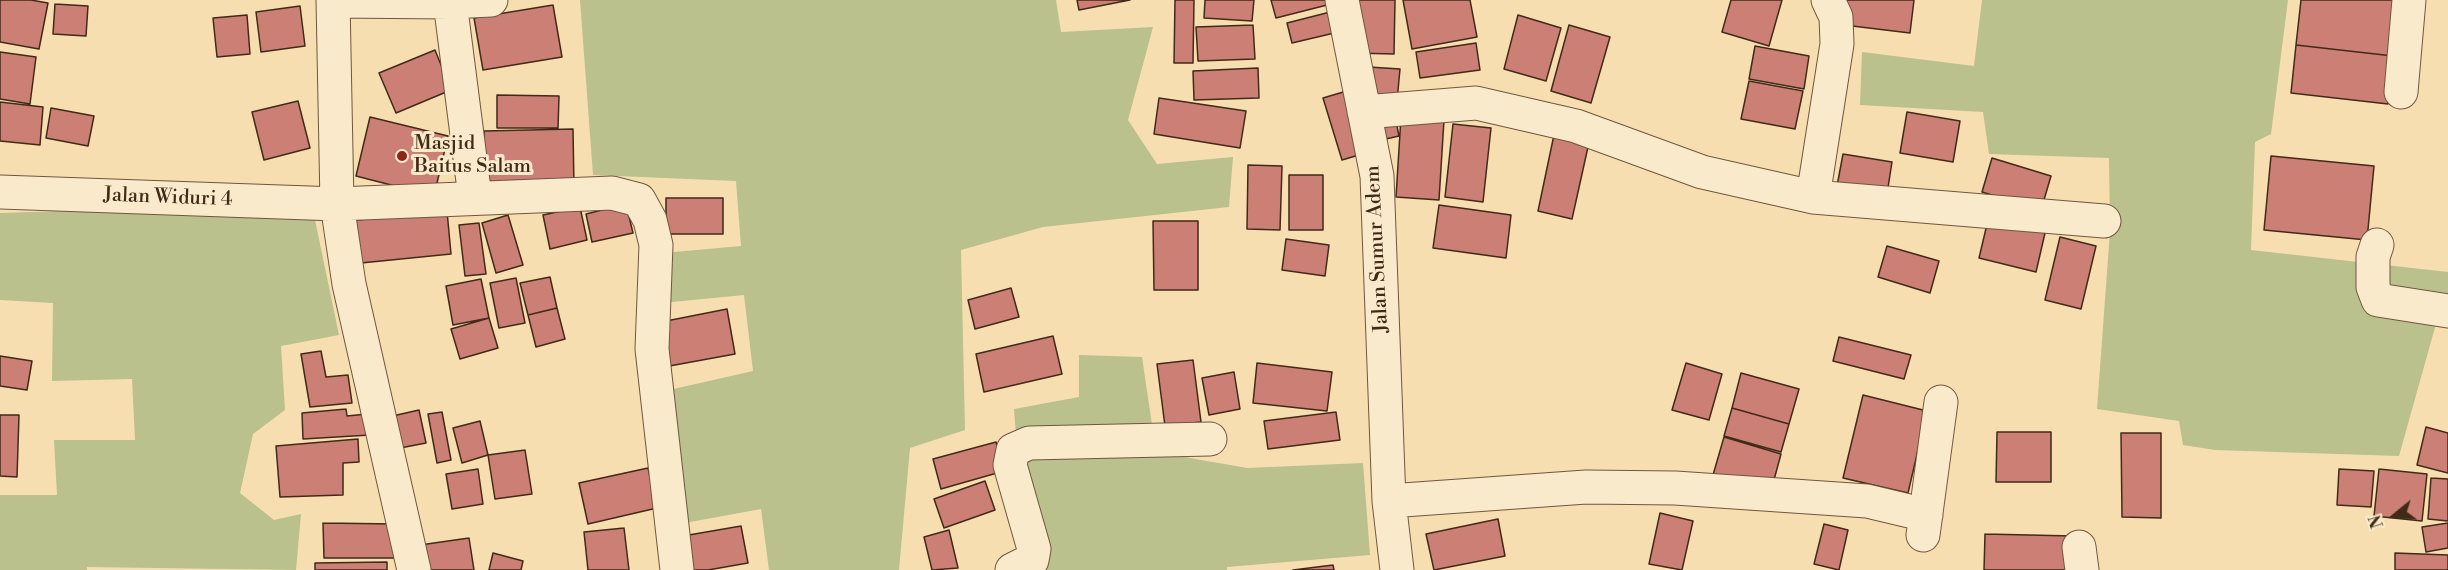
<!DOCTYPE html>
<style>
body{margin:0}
#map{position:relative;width:2448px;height:570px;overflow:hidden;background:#f6deb0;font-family:"Libre Bodoni",serif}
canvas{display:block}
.north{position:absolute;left:2364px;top:486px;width:60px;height:60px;-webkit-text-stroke:4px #f9eacc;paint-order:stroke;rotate:252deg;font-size:16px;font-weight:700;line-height:24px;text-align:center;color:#422a18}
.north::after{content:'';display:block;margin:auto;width:21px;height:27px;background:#422a18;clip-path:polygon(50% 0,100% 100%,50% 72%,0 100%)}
</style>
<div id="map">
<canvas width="2448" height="570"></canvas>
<div class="north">N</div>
</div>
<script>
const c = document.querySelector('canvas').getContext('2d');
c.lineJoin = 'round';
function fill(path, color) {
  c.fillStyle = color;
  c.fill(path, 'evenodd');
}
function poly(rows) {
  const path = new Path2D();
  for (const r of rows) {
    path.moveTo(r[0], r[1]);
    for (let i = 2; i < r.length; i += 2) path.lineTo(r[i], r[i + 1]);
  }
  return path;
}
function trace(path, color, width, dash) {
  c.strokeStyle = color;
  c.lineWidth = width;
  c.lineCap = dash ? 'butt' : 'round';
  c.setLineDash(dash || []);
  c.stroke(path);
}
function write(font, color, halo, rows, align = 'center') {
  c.font = font + ' "Libre Bodoni",serif';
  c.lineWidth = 6;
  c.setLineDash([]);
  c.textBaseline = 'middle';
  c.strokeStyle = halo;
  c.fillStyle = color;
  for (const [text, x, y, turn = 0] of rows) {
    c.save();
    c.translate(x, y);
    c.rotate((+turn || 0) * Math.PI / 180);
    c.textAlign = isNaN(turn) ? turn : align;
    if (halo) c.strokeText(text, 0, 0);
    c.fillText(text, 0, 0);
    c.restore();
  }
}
const green = poly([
 [580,0,1056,0,1061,32,1153,27,1128,120,1157,164,1233,157,1229,207,1043,227,961,250,965,430,910,448,899,570,769,570,761,509,685,523,669,390,753,371,744,295,662,303,663,253,741,246,736,181,593,175],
 [1982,0,2288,0,2271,134,2255,142,2251,250,2448,272,2448,305,2441,306,2399,456,2215,450,2183,445,2179,421,2097,409,2110,231,2109,158,1989,154,1983,112,1860,105,1862,52,1974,66],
 [130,209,315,220,339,335,281,346,285,410,253,434,240,493,274,520,301,514,296,570,87,567,87,570,0,570,0,495,57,495,54,440,135,440,132,379,52,381,53,303,0,300,0,213],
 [1079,355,1142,357,1156,452,1247,468,1363,463,1370,555,1227,567,1227,570,1026,570,1014,409,1079,397]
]);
const building = poly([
 [0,0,31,0,48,3,39,49,0,42,0,0],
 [1077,0,1130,0,1079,10,1077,0],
 [1175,0,1194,0,1193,63,1174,63,1175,0],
 [1205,0,1254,0,1252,21,1204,18,1205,0],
 [1271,0,1329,0,1331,4,1276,18,1271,0],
 [1355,0,1395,0,1394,54,1354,53,1355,0],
 [1403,0,1470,0,1477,37,1412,49,1403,0],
 [1731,0,1782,0,1769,46,1722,32,1731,0],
 [1847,0,1914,0,1910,33,1844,25,1847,0],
 [2301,0,2399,0,2393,56,2296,45,2301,0],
 [55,4,88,6,86,36,53,34,55,4],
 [553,5,562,57,483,70,474,18,553,5],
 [300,6,305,46,261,52,256,12,300,6],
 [1342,9,1347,30,1292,43,1287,23,1342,9],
 [247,15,250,54,217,57,213,18,247,15],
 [1518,15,1561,28,1546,81,1504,69,1518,15],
 [1253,25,1255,59,1198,61,1196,27,1253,25],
 [1569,25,1610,37,1591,103,1551,91,1569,25],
 [1476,43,1480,70,1420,78,1416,52,1476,43],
 [2296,45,2393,56,2388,104,2291,93,2296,45],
 [1755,46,1809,56,1804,89,1749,79,1755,46],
 [435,50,451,90,396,113,379,73,435,50],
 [0,52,36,57,30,104,0,99,0,52],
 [1369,67,1400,69,1397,101,1367,99,1369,67],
 [1258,68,1259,98,1194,100,1193,71,1258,68],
 [1749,81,1803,91,1795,129,1741,119,1749,81],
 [1350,90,1369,152,1342,160,1323,98,1350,90],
 [497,95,559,96,558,128,497,128,497,95],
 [1159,98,1246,111,1240,148,1154,134,1159,98],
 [298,101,310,148,264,160,252,112,298,101],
 [0,102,43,107,40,145,0,141,0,102],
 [51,108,94,116,88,146,46,138,51,108],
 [1907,112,1960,121,1953,162,1900,153,1907,112],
 [1395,116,1399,136,1377,141,1372,121,1395,116],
 [370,117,448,136,434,196,356,176,370,117],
 [1401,117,1444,120,1439,200,1396,197,1401,117],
 [1453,124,1491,128,1483,202,1445,197,1453,124],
 [573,129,574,188,485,189,484,131,573,129],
 [1555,130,1590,138,1572,219,1538,211,1555,130],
 [1843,154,1892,162,1887,194,1837,186,1843,154],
 [2271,156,2374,166,2367,240,2264,230,2271,156],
 [1992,158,2051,176,2041,210,1982,192,1992,158],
 [1248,165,1282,166,1280,230,1247,229,1248,165],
 [1289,175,1323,175,1323,230,1289,230,1289,175],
 [666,198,723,198,723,234,666,234,666,198],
 [626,204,633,233,592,242,586,214,626,204],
 [1439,205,1511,215,1506,258,1433,248,1439,205],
 [580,207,587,240,550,249,543,215,580,207],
 [447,211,451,254,351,264,347,221,447,211],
 [508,215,523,265,496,273,482,223,508,215],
 [1988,220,2045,233,2036,272,1979,258,1988,220],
 [1153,221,1198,221,1198,290,1154,290,1153,221],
 [479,223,486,274,465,276,459,225,479,223],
 [2060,237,2096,246,2081,309,2045,300,2060,237],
 [1286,239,1329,245,1325,276,1282,270,1286,239],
 [1887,246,1939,261,1930,293,1878,277,1887,246],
 [550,277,557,308,528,315,520,283,550,277],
 [516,278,525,323,499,328,490,283,516,278],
 [481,279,489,318,453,325,446,286,481,279],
 [1011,288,1019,317,975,329,968,300,1011,288],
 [557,308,565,339,536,347,528,315,557,308],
 [727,309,735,354,664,367,656,323,727,309],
 [489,318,498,348,460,359,451,329,489,318],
 [1053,336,1062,374,984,392,976,354,1053,336],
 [1839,337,1911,355,1904,379,1833,361,1839,337],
 [321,351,326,377,348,375,352,403,310,407,301,354,321,351],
 [0,356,32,361,27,390,0,386,0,356],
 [1193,360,1201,422,1165,426,1157,364,1193,360],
 [1257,363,1332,372,1327,411,1253,403,1257,363],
 [1686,363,1722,374,1709,420,1672,410,1686,363],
 [1234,372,1240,409,1209,415,1202,378,1234,372],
 [1741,373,1799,389,1789,424,1732,408,1741,373],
 [1863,395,1927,411,1908,493,1843,478,1863,395],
 [1732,408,1789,424,1781,452,1724,436,1732,408],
 [346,409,347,416,367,414,370,435,303,439,302,413,346,409],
 [419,410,426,443,395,449,388,417,419,410],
 [442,412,451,460,437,463,428,414,442,412],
 [1336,412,1340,440,1268,449,1264,421,1336,412],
 [0,415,19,415,17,477,0,476,0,415],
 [480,421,488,455,462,463,453,428,480,421],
 [2426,427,2448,433,2448,473,2417,465,2426,427],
 [1997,432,2051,432,2051,482,1996,482,1997,432],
 [2121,433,2161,433,2161,518,2122,517,2121,433],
 [1724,437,1781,454,1771,491,1713,475,1724,437],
 [358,439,359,462,343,463,343,495,280,497,276,446,358,439],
 [996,442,1004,471,941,489,933,459,996,442],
 [525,450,532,494,495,499,488,455,525,450],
 [648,468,657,508,588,524,579,483,648,468],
 [478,469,483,504,452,509,446,474,478,469],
 [2339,469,2374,471,2371,507,2337,505,2339,469],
 [2379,469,2427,474,2422,521,2374,516,2379,469],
 [2431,478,2448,479,2448,521,2428,519,2431,478],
 [985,481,995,510,944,528,934,499,985,481],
 [1660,513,1693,521,1682,570,1649,564,1660,513],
 [1498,519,1505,556,1434,570,1426,534,1498,519],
 [323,523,395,524,398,558,324,558,323,523],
 [2448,523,2448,548,2426,552,2422,527,2448,523],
 [1824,524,1848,530,1839,570,1814,564,1824,524],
 [741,526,748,563,708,570,689,570,683,536,741,526],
 [624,528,629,570,588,570,584,532,624,528],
 [949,530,958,568,932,570,924,537,949,530],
 [1985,534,2073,536,2072,570,1984,570,1985,534],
 [469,538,474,570,424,570,420,545,469,538],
 [493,553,523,561,521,570,489,570,493,553],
 [2395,553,2448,555,2448,570,2395,570,2395,553],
 [387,562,387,570,315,570,315,563,387,562],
 [1333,565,1334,570,1293,570,1333,565]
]);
const minor = poly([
 [333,0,337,204,349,284,414,570],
 [1342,0,1377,176,1389,501,1397,570],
 [333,1,450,2,491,0],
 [450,2,475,197],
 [2401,92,2409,0],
 [1364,112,1476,103,1576,126,1702,172,1813,197,2104,221],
 [0,192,337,204,612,193,639,200,650,220,656,245,652,349,677,570],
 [1813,197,1837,44,1836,17,1828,0],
 [2377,245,2373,257,2373,287,2378,300,2448,311],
 [1389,501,1586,487,1675,488,1867,501,1926,515],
 [1923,535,1941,402],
 [2079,547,2082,570],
 [1012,570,1032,560,1034,549,1010,465,1013,450,1029,443,1210,439]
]);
const markers = [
 [402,156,6,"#8f2418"]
];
const poiNames = [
 ["Masjid",414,144],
 ["Baitus Salam",414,167]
];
const streetNames = [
 ["Jalan Widuri 4",168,198,2],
 ["Jalan Sumur Adem",1378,249,-93]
];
fill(green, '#bbc18c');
fill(building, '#cb7f75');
trace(building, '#422a18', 1.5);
trace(minor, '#6f573e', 35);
trace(minor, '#f9eacc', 33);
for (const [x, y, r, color] of markers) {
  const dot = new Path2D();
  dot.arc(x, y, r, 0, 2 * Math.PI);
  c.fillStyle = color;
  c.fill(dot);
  trace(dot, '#f9eacc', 2);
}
write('20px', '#422a18', '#f9eacc', poiNames, 'left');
write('20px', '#422a18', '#f9eacc', streetNames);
</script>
